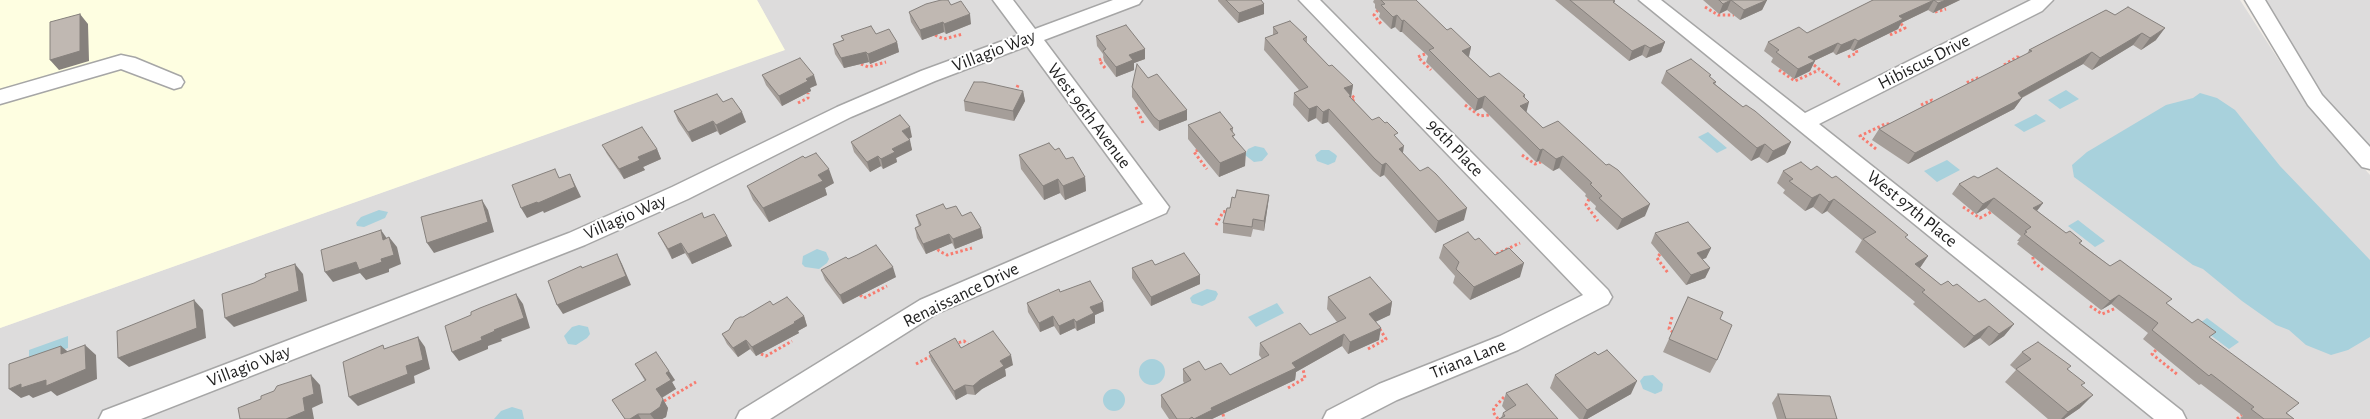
<!DOCTYPE html>
<style>
body{margin:0}
canvas{display:block;background:#f0ece6}
</style>
<canvas width="2370" height="419"></canvas>
<script>
const c = document.querySelector('canvas').getContext('2d');
c.lineJoin = 'round';
function fill(path, color) {
  c.fillStyle = color;
  c.fill(path, 'evenodd');
}
function poly(rows) {
  const path = new Path2D();
  for (const r of rows) {
    if (r.length === 3) {
      path.moveTo(r[0] + r[2], r[1]);
      path.arc(r[0], r[1], r[2], 0, 2 * Math.PI);
      continue;
    }
    path.moveTo(r[0], r[1]);
    for (let i = 2; i < r.length; i += 2) path.lineTo(r[i], r[i + 1]);
  }
  return path;
}
function trace(path, color, width, dash) {
  c.strokeStyle = color;
  c.lineWidth = width;
  c.lineCap = dash ? 'butt' : 'round';
  c.setLineDash(dash || []);
  c.stroke(path);
}
function write(font, color, halo, rows, align = 'center') {
  c.font = font + ' "Alegreya Sans",sans-serif';
  c.lineWidth = 4;
  c.setLineDash([]);
  c.textBaseline = 'middle';
  c.strokeStyle = halo;
  c.fillStyle = color;
  for (const [text, x, y, turn = 0] of rows) {
    c.save();
    c.translate(x, y);
    c.rotate((+turn || 0) * Math.PI / 180);
    c.textAlign = isNaN(turn) ? turn : align;
    if (halo) c.strokeText(text, 0, 0);
    c.fillText(text, 0, 0);
    c.restore();
  }
}
const residential = poly([
 [757,0,2240,0,2298,90,2323,123,2370,175,2370,419,0,419,0,328,784,50],
 [2265,0,2370,0,2370,149,2327,102,2313,83]
]);
const education = poly([
 [0,0,757,0,785,50,0,328]
]);
const water = poly([
 [2066,90,2079,99,2060,109,2048,100],
 [2200,93,2217,98,2235,110,2280,166,2370,260,2370,337,2348,350,2331,355,2306,345,2289,330,2276,325,2242,301,2203,269,2193,265,2074,177,2072,165,2087,152,2166,105,2193,98],
 [2036,114,2046,121,2024,132,2014,125],
 [1708,132,1727,148,1717,153,1698,137],
 [1255,146,1264,148,1268,154,1262,161,1254,162,1245,155,1248,149],
 [1321,150,1329,150,1335,154,1337,156,1335,162,1328,165,1317,161,1315,155],
 [1947,160,1960,170,1937,182,1924,171],
 [379,210,388,212,385,218,364,227,357,226,356,223,361,217],
 [2078,220,2105,241,2095,247,2068,226],
 [817,249,826,252,829,259,827,263,819,269,805,267,802,264,803,256],
 [1207,289,1216,291,1218,294,1215,300,1202,306,1192,303,1190,298,1193,295],
 [1277,303,1284,313,1256,327,1248,317],
 [2207,318,2239,342,2229,349,2197,325],
 [579,325,588,327,590,334,587,338,576,345,568,344,564,336,572,327],
 [68,336,68,348,29,362,29,350],
 [1152,372,13],
 [1653,375,1663,384,1662,391,1655,394,1643,389,1640,381,1644,376],
 [1114,400,11],
 [512,407,522,410,524,419,494,419,501,411]
]);
const path = poly([
 [1705,7,1718,15,1734,15],
 [1378,10,1374,15,1381,24],
 [1935,12,1946,9],
 [935,35,944,39,963,34],
 [1890,35,1905,28,1900,23],
 [1425,54,1418,57,1431,70],
 [1848,57,1857,53,1856,49],
 [1810,62,1841,86],
 [861,64,868,67,886,62],
 [2004,65,2017,57,2021,58],
 [1105,68,1099,60,1106,57],
 [1779,70,1795,81,1819,70],
 [1967,87,1966,83,1980,77],
 [1015,92,1019,83],
 [1349,92,1355,99,1351,101],
 [798,103,808,98,808,93],
 [1140,104,1136,107,1143,123],
 [1465,105,1480,116,1489,115],
 [1921,105,1932,100,1936,103],
 [1876,149,1860,136,1885,124,1891,124],
 [1198,150,1194,152,1207,169],
 [1522,155,1535,164,1541,162],
 [1589,199,1586,205,1598,221],
 [1963,207,1980,218,1991,212],
 [1216,225,1223,212,1230,210],
 [935,245,939,251,947,255,972,248],
 [1660,254,1657,258,1668,273],
 [1492,256,1520,243],
 [2033,257,2033,261,2043,270],
 [860,295,864,298,887,286],
 [2090,306,2102,314,2116,308],
 [1672,317,1669,329,1674,333],
 [954,344,964,341,970,346],
 [1368,349,1386,339,1378,326],
 [2156,350,2152,354,2178,375],
 [761,354,766,356,792,341],
 [916,364,933,355],
 [1288,388,1305,378,1303,369],
 [664,401,696,382],
 [1223,414,1224,419],
 [1498,419,1493,412,1494,408,1504,397],
 [2237,419,2242,415]
]);
const minor = poly([
 [993,0,1013,0,1035,29,1113,0,1142,0,1139,4,1044,40,1169,207,1166,213,936,314,770,419,736,419,740,411,920,300,1143,204,1027,46,935,81,851,117,688,199,585,245,141,419,99,419,103,411,569,233,672,187,837,107,921,71,1019,35,993,0],
 [1299,0,1320,0,1608,290,1612,297,1608,304,1518,350,1397,400,1360,419,1323,419,1327,411,1379,384,1500,336,1583,295,1299,0],
 [1639,0,1661,0,1805,113,2031,0,2053,0,2042,11,1819,124,2182,411,2186,419,2154,419,1639,0],
 [2245,0,2265,0,2322,95,2370,147,2370,169,2362,167,2308,105,2245,0],
 [121,55,135,58,181,77,184,82,181,87,174,89,121,69,0,104,0,90,121,55]
]);
const wall = poly([
 [1218,0,1261,0,1264,4,1264,14,1238,23,1218,1],
 [1374,0,1416,0,1447,30,1471,47,1469,57,1490,77,1525,97,1526,112,1543,128,1645,216,1617,230,1595,209,1596,206,1585,196,1586,194,1559,168,1553,171,1539,161,1536,162,1482,108,1475,111,1426,62,1428,56,1402,32,1400,32,1395,27,1391,29,1379,17,1380,13,1375,8,1375,4,1373,2],
 [1555,0,1613,0,1615,1,1614,3,1665,42,1661,52,1646,58,1642,55,1629,61],
 [1703,0,1767,0,1762,10,1740,20,1727,10,1719,14],
 [1873,0,1960,0,1933,13,1928,10,1901,23,1898,29,1853,51,1850,49,1836,55,1833,52,1814,61,1810,71,1794,79,1771,62,1773,58,1764,51,1768,42,1807,33],
 [951,5,971,24,946,34,944,32,922,40,911,22,909,12],
 [2106,10,2156,40,2141,50,2133,45,2092,70,2083,64,2022,98,2014,109,1908,164,1872,140,1879,129,2027,54,2029,50],
 [1273,27,1307,37,1307,43,1329,66,1353,85,1351,98,1372,120,1397,139,1403,153,1464,220,1435,233,1384,175,1380,177,1373,171,1328,122,1322,124,1316,118,1308,122,1293,105,1294,93,1299,90,1264,50,1265,38,1273,35],
 [876,34,897,42,899,52,870,64,869,62,844,68,835,54,833,44,843,40,841,36],
 [1096,36,1145,49,1145,59,1134,63,1134,70,1116,77,1104,61,1103,54,1097,46],
 [1666,71,1710,77,1716,82,1715,84,1743,107,1791,142,1785,154,1767,163,1759,157,1751,161,1661,83],
 [762,75,817,85,810,88,811,91,782,106,766,85],
 [1148,78,1187,110,1187,120,1159,131,1154,127,1132,97,1132,87],
 [1023,91,1025,101,1014,121,965,111,964,101],
 [723,102,746,122,720,135,717,131,692,142,678,121,674,111],
 [1188,125,1233,128,1233,133,1234,138,1245,166,1219,177,1188,139],
 [912,137,909,139,912,150,896,158,897,162,883,169,881,166,870,172,854,152,851,142],
 [602,145,657,149,661,159,643,167,645,170,624,179,607,154],
 [1055,150,1066,159,1085,177,1086,191,1065,200,1060,193,1044,200,1021,169,1019,155],
 [1811,170,1906,238,1928,256,1920,268,1941,285,1953,286,2014,324,2004,336,1989,346,1980,338,1964,348,1913,304,1915,302,1855,252,1862,240,1827,211,1822,214,1813,207,1805,211,1783,193,1785,190,1777,183,1783,171],
 [1978,178,2043,203,2037,211,2066,233,2082,241,2080,243,2110,266,2167,304,2210,338,2287,413,2294,419,2241,419,2240,418,2243,416,2201,384,2199,385,2143,339,2148,333,2111,304,2101,310,2017,244,2019,241,2017,241,2021,236,1986,208,1976,214,1952,194,1959,184],
 [834,183,825,188,827,195,769,222,753,200,747,186],
 [1269,195,1268,204,1264,231,1253,229,1251,237,1223,233,1223,223,1235,198],
 [946,209,962,216,981,228,983,238,955,249,952,243,926,254,917,238,915,228,919,226,916,215],
 [704,218,727,236,732,246,692,264,685,253,672,259,658,233],
 [1655,233,1711,248,1706,258,1702,259,1710,268,1705,278,1686,285,1651,243],
 [1475,240,1495,255,1520,277,1470,300,1453,283,1455,276,1439,258,1443,245],
 [848,259,896,277,843,304,825,280,821,270],
 [1155,265,1200,275,1200,284,1151,306,1132,278,1132,268],
 [1060,292,1104,311,1095,315,1095,323,1077,331,1075,328,1060,335,1054,326,1040,332,1028,312,1027,303],
 [1328,297,1392,302,1390,315,1376,321,1379,340,1348,354,1342,346,1296,372,1295,380,1212,419,1169,419,1161,407,1161,395,1184,383,1183,381,1183,369,1205,370,1230,375,1262,359,1259,355,1260,343,1310,335,1337,322,1327,309],
 [1688,297,1720,319,1717,360,1710,373,1663,352],
 [773,305,804,316,807,326,798,331,799,333,756,356,750,349,738,357,727,344,722,334,729,330,743,317],
 [961,348,1013,365,1005,369,1006,376,982,389,975,395,967,394,956,400,931,361,929,352],
 [2022,352,2068,369,2080,408,2064,419,2048,419,2005,382,2016,370,2010,365],
 [635,364,675,380,672,382,676,389,662,398,668,408,666,417,662,419,625,419,612,400,645,381],
 [1555,375,1631,394,1587,419,1579,419,1550,388],
 [1506,393,1558,419,1501,418,1503,413,1506,411,1502,406],
 [1778,394,1837,419,1777,419,1772,403]
]);
const shadedWall = poly([
 [1731,0,1727,10,1719,14,1723,4],
 [1767,0,1762,10,1740,20,1744,10],
 [1934,0,1928,10,1901,23,1898,29,1853,51,1858,41,1899,16],
 [1946,0,1960,0,1933,13,1938,3],
 [1264,4,1264,14,1238,23,1239,13],
 [80,14,88,24,89,61,59,70,50,60],
 [970,14,971,24,946,34,944,24],
 [1397,15,1395,27,1391,29,1393,17],
 [1404,20,1402,32,1400,32,1402,21],
 [943,22,944,32,922,40,920,30],
 [2165,28,2156,40,2141,50,2150,38],
 [2142,33,2133,45,2092,70,2100,58],
 [1855,39,1850,49,1836,55,1841,45],
 [897,42,899,52,870,64,868,54],
 [1665,42,1661,52,1646,58,1650,48],
 [1838,43,1833,52,1803,66,1808,57],
 [1645,45,1642,55,1629,61,1632,51],
 [1471,47,1468,59,1462,51],
 [1145,49,1145,59,1134,63,1134,70,1116,77,1116,67,1129,55],
 [866,52,869,62,844,68,841,58],
 [2092,52,2083,64,2019,99,2022,98,2014,109,1908,164,1915,153,2018,93],
 [1815,61,1810,71,1794,79,1798,69],
 [814,75,817,85,810,88,811,91,782,106,779,96,806,79],
 [1353,85,1349,108,1344,88],
 [1023,91,1025,101,1014,121,1013,111],
 [1525,95,1523,105,1529,102,1526,114,1517,118,1523,96],
 [1485,96,1482,108,1475,111,1478,99],
 [1317,106,1316,118,1308,122,1309,109],
 [1329,109,1328,122,1322,124,1323,112],
 [1187,110,1187,120,1159,131,1159,121],
 [742,112,746,122,720,135,716,125],
 [713,121,717,131,692,142,688,132],
 [910,127,912,137,904,141,902,131],
 [910,140,912,150,896,158,897,162,883,169,881,159,892,149],
 [1791,142,1785,154,1767,163,1773,151],
 [1765,144,1759,157,1751,161,1757,148],
 [1404,146,1402,159,1399,149],
 [657,149,661,159,643,167,645,170,624,179,619,169,638,157],
 [1543,149,1539,161,1536,162,1540,150],
 [1246,152,1245,166,1219,177,1220,163],
 [878,156,881,166,870,172,867,162],
 [1563,156,1559,168,1553,171,1556,159],
 [1386,163,1384,175,1380,177,1382,165],
 [829,169,834,183,825,188,827,195,769,222,763,208,818,175],
 [570,174,581,197,544,213,543,211,527,218,521,208],
 [1085,177,1086,191,1065,200,1063,186],
 [1058,179,1060,193,1044,200,1043,186],
 [1820,194,1813,207,1805,211,1812,198],
 [1269,195,1268,204,1264,231,1264,221],
 [1994,198,1986,208,1976,214,1983,204],
 [1834,199,1827,211,1822,214,1829,202],
 [482,200,488,210,494,232,434,253,427,243],
 [2043,203,2035,213,2033,208],
 [1650,204,1645,216,1617,230,1622,219],
 [1467,208,1464,220,1435,233,1438,221],
 [981,228,983,238,955,249,953,239],
 [381,230,388,240,383,240],
 [949,234,952,243,926,254,923,244],
 [727,236,732,246,692,264,688,254],
 [389,237,397,247,401,264,389,269,389,272,366,280,360,273,333,282,325,272,356,262,381,259],
 [681,243,685,253,672,259,668,249],
 [1711,248,1706,258,1692,263,1697,253],
 [617,254,622,264,631,285,563,314,557,305],
 [1928,256,1919,269,1906,276,1915,264],
 [1524,263,1520,277,1470,300,1474,287],
 [295,264,303,274,307,301,234,327,225,318],
 [893,267,896,277,843,304,840,295],
 [1710,268,1705,278,1686,285,1691,275],
 [1200,275,1200,284,1151,306,1151,297],
 [516,294,523,304,530,328,501,339,502,341,488,346,488,349,459,361,452,352,494,330],
 [2119,295,2111,304,2101,310,2110,301],
 [194,300,203,310,206,338,129,367,118,358],
 [1103,302,1104,311,1095,315,1095,323,1077,331,1076,322,1090,307],
 [1392,302,1390,315,1367,326,1369,314],
 [804,316,807,326,798,331,799,333,756,356,752,347],
 [1053,316,1054,326,1040,332,1039,323],
 [1074,319,1075,328,1060,335,1059,326],
 [2014,324,2004,336,1989,346,1999,334],
 [1989,326,1980,338,1964,348,1974,336],
 [1381,328,1379,340,1348,354,1350,342],
 [1344,334,1342,346,1296,372,1295,380,1212,419,1194,419,1211,408],
 [418,337,425,347,430,369,414,376,415,383,358,406,349,397,406,366],
 [746,340,750,349,738,357,733,348],
 [85,345,96,355,97,379,57,396,51,391,33,398,29,395,21,398,9,389,21,384],
 [61,346,72,355,61,354],
 [1011,355,1013,365,1005,369,1006,376,982,389,975,395,973,386,1000,361],
 [669,371,675,380,672,382,676,389,661,398,656,389,666,373],
 [311,375,320,385,323,403,312,408,314,419,286,419,303,398],
 [1637,381,1631,394,1587,419,1583,419,1587,410],
 [965,385,967,394,956,400,954,391],
 [2093,395,2080,408,2064,419,2061,419,2068,412],
 [663,399,668,408,666,417,662,419,654,419,650,414],
 [638,414,641,419,630,419]
]);
const building = poly([
 [941,0,948,0,951,5,961,1,970,14,944,24,943,22,920,30,909,12,926,4,941,0],
 [1226,0,1261,0,1264,4,1239,13,1226,0],
 [1381,0,1416,0,1447,30,1451,28,1471,47,1462,51,1490,77,1499,73,1525,95,1523,96,1529,102,1520,106,1543,128,1558,121,1606,165,1609,164,1618,170,1650,204,1622,219,1599,198,1602,196,1590,184,1592,183,1563,156,1556,159,1543,149,1540,150,1485,96,1478,99,1429,50,1434,48,1404,20,1402,21,1397,15,1393,17,1381,5,1385,4,1381,0],
 [1570,0,1613,0,1615,1,1613,2,1665,42,1650,48,1645,45,1632,51,1570,0],
 [1719,0,1767,0,1744,10,1731,0,1723,4,1719,0],
 [1873,0,1946,0,1938,3,1934,0,1899,16,1903,19,1858,41,1855,39,1841,45,1838,43,1808,57,1815,61,1798,69,1776,52,1779,50,1768,42,1799,27,1807,33,1873,0],
 [2128,7,2165,28,2150,38,2142,33,2100,58,2092,52,2018,93,2022,98,1915,153,1879,129,2032,51,2029,50,2106,10,2115,15,2128,7],
 [80,14,80,51,50,60,50,22,80,14],
 [1290,21,1307,37,1303,39,1329,66,1332,65,1353,85,1344,88,1351,96,1349,96,1372,120,1379,117,1385,123,1387,122,1398,133,1394,135,1404,146,1399,149,1420,171,1428,167,1436,174,1467,208,1438,221,1386,163,1382,165,1375,159,1329,109,1323,112,1317,106,1309,109,1294,93,1308,87,1265,38,1278,33,1273,27,1290,21],
 [1126,25,1145,49,1129,55,1133,60,1116,67,1103,51,1106,49,1096,36,1126,25],
 [871,26,876,34,889,29,897,42,868,54,866,52,841,58,833,44,844,40,841,36,871,26],
 [800,58,814,75,806,79,808,81,779,96,762,75,800,58],
 [1691,59,1711,75,1709,76,1716,82,1713,83,1743,107,1746,105,1755,111,1791,142,1773,151,1765,144,1757,148,1666,71,1691,59],
 [1137,64,1148,78,1157,74,1187,110,1159,121,1154,117,1132,87,1137,64],
 [974,82,983,82,1023,91,1013,111,964,101,974,82],
 [717,94,723,102,732,98,742,112,716,125,713,121,688,132,674,111,717,94],
 [1220,112,1233,128,1230,129,1235,135,1232,136,1246,152,1220,163,1188,125,1220,112],
 [900,115,910,127,902,131,910,140,892,149,895,152,881,159,878,156,867,162,851,142,900,115],
 [642,127,657,149,638,157,640,160,619,169,602,145,642,127],
 [1049,143,1055,150,1059,148,1066,159,1073,157,1085,177,1063,186,1058,179,1043,186,1019,155,1049,143],
 [816,153,829,169,818,175,823,181,763,208,747,186,803,156,805,158,816,153],
 [1801,162,1811,170,1817,166,1832,178,1836,176,1908,235,1905,237,1928,256,1915,264,1941,285,1948,281,1953,286,1957,284,1979,302,1985,299,2014,324,1999,334,1989,326,1974,336,1922,292,1925,290,1863,239,1876,232,1834,199,1829,202,1820,194,1812,198,1789,181,1793,179,1783,171,1801,162],
 [1997,168,2043,203,2033,208,2066,233,2070,231,2082,241,2079,243,2110,266,2120,260,2172,299,2166,303,2192,323,2198,319,2216,332,2209,337,2299,403,2286,413,2294,419,2264,419,2251,409,2254,407,2211,374,2209,376,2152,330,2158,323,2119,295,2110,301,2024,234,2027,232,2025,231,2031,227,1994,198,1983,204,1959,184,1974,176,1978,178,1997,168],
 [555,169,559,178,570,174,575,187,538,203,537,202,521,208,512,185,555,169],
 [1237,190,1269,195,1264,221,1253,219,1252,227,1223,223,1227,208,1230,208,1232,197,1235,198,1237,190],
 [482,200,488,222,427,243,421,217,482,200],
 [943,204,946,209,956,206,962,216,971,212,981,228,953,239,949,234,923,244,915,228,921,225,916,215,943,204],
 [702,213,704,218,714,214,727,236,688,254,681,243,668,249,658,233,702,213],
 [1688,222,1711,248,1697,253,1710,268,1691,275,1655,233,1688,222],
 [381,230,383,240,389,237,394,255,381,259,382,262,359,270,356,262,325,272,321,250,381,230],
 [1468,232,1475,240,1479,238,1495,255,1509,248,1524,263,1474,287,1456,269,1459,262,1443,245,1468,232],
 [876,245,893,267,840,295,821,270,846,257,848,259,857,255,876,245],
 [1184,253,1200,275,1151,297,1132,268,1152,260,1155,265,1184,253],
 [617,254,626,276,557,305,548,281,581,266,582,268,617,254],
 [295,264,299,291,225,318,222,294,254,283,266,277,265,274,295,264],
 [1370,277,1392,302,1369,314,1381,328,1350,342,1344,334,1292,363,1296,368,1211,408,1212,410,1194,419,1192,417,1189,419,1177,419,1161,395,1191,380,1183,369,1199,361,1205,370,1221,363,1230,375,1269,355,1260,343,1300,323,1310,335,1346,318,1328,297,1370,277],
 [1090,281,1103,302,1090,307,1094,313,1076,322,1074,319,1059,326,1053,316,1039,323,1027,303,1059,289,1060,292,1090,281],
 [516,294,524,318,494,330,495,331,481,337,482,340,452,352,445,326,471,315,471,312,480,308,516,294],
 [787,297,804,316,794,322,795,323,752,347,746,340,733,348,722,334,729,330,735,320,740,317,743,317,770,301,773,305,787,297],
 [1688,297,1723,312,1720,319,1732,325,1717,360,1669,339,1688,297],
 [194,300,197,328,118,358,117,331,194,300],
 [993,331,1011,355,1000,361,1004,366,980,380,973,386,965,385,954,391,929,352,955,338,961,348,993,331],
 [418,337,423,360,406,366,408,374,349,397,343,362,383,345,384,349,418,337],
 [2038,342,2071,366,2067,369,2085,383,2081,385,2093,395,2068,412,2016,369,2031,359,2022,352,2038,342],
 [85,345,86,369,46,386,46,380,21,388,21,384,9,389,9,364,61,346,61,354,85,345],
 [1607,350,1637,381,1587,410,1555,375,1595,352,1598,355,1607,350],
 [656,352,669,371,666,373,671,380,656,389,663,399,660,407,650,414,638,414,630,419,625,419,612,400,646,380,635,364,656,352],
 [311,375,314,394,303,398,305,411,286,419,240,419,238,408,261,399,261,396,274,391,277,386,311,375],
 [1527,384,1558,419,1499,419,1505,416,1503,413,1516,405,1506,393,1527,384],
 [1778,394,1830,396,1837,419,1786,419,1778,394]
]);
const streetNames = [
 ["Villagio Way",994,51,-21],
 ["Hibiscus Drive",1924,62,-27],
 ["West 96th Avenue",1089,116,53],
 ["96th Place",1455,148,46],
 ["West 97th Place",1912,209,39],
 ["Villagio Way",625,217,-24],
 ["Renaissance Drive",961,295,-26],
 ["Triana Lane",1468,359,-22],
 ["Villagio Way",249,366,-21]
];
fill(residential, '#dddcdc');
fill(education, '#fefee1');
fill(water, '#a8d1dc');
trace(minor, '#a6a6a6', 3);
trace(path, '#f77c70', 3, [2.5, 2.5]);
fill(minor, '#fff');
fill(wall, '#a59e99');
fill(shadedWall, '#86817d');
fill(building, '#c0b8b2');
trace(building, '#86817d', 1);
write('18px', '#1f1f1f', '#fff', streetNames);
</script>
